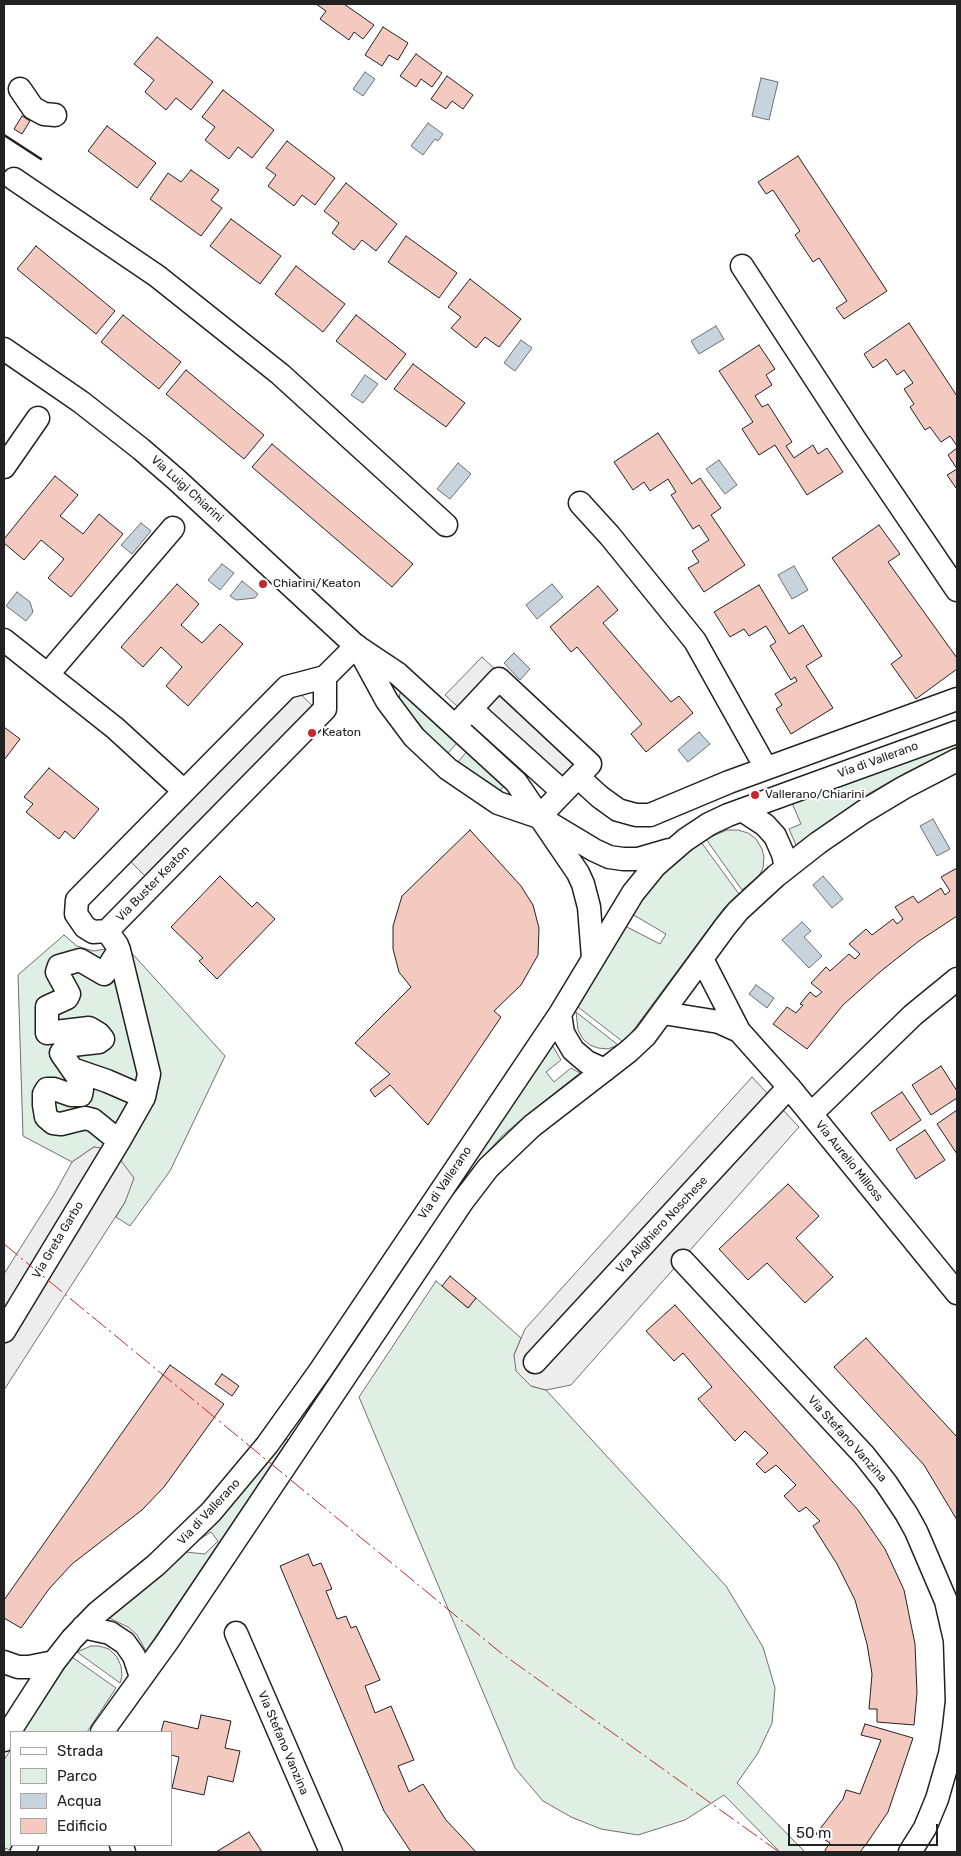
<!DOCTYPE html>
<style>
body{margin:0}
#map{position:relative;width:961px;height:1856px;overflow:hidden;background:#fff;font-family:Rubik,sans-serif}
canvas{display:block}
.frame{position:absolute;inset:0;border:5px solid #222;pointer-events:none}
.legend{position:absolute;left:10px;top:1731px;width:162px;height:115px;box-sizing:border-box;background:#fff;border:1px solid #a7a7a7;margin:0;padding:6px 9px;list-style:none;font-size:15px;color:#222}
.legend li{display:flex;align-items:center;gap:10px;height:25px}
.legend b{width:25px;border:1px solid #a7a7a7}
.scale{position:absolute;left:788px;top:1824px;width:150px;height:22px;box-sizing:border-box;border:2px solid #222;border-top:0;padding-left:6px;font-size:15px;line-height:18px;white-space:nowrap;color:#222;-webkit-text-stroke:4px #fff;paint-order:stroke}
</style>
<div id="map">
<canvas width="961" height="1856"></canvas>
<div class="frame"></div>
<ul class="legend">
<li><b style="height:6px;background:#fff"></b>Strada</li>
<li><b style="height:14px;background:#e0efe3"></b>Parco</li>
<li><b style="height:14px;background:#c7d3dd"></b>Acqua</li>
<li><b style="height:14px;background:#f3c9c0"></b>Edificio</li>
</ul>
<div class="scale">50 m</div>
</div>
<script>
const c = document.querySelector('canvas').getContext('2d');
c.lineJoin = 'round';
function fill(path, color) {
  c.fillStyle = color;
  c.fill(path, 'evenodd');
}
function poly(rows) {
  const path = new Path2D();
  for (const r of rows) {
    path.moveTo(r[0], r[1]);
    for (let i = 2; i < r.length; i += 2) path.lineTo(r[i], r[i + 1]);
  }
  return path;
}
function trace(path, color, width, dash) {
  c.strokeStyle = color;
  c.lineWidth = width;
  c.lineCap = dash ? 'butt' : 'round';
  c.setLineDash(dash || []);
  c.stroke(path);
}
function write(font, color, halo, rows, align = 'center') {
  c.font = font + ' Rubik,sans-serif';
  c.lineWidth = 4;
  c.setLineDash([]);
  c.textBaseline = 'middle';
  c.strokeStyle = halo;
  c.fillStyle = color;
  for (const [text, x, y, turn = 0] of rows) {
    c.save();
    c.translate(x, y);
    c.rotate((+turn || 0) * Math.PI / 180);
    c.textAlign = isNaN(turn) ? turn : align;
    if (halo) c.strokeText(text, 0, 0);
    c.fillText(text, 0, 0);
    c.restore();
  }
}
const green = poly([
 [403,692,459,741,447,754,424,730,399,700,400,693,403,692],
 [957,742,957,747,905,773,868,794,796,845,789,829,801,824,792,803,957,742],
 [468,750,505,784,500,791,467,769,458,762,468,750],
 [727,830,738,830,748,833,756,839,762,849,764,857,763,868,759,876,742,890,706,839,727,830],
 [701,842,739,894,724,908,629,1036,622,1041,578,1007,625,926,660,944,666,934,632,914,646,894,666,871,686,853,701,842],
 [64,935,77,946,93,951,106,949,117,945,120,940,225,1056,170,1171,130,1226,116,1217,125,1202,94,1147,72,1162,23,1136,18,975,64,935],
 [576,1012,618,1045,608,1049,598,1048,590,1045,583,1039,578,1030,576,1012],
 [552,1045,561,1060,546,1072,554,1082,571,1068,580,1073,522,1119,502,1136,470,1172,468,1171,552,1045],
 [436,1281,468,1308,476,1298,521,1338,514,1355,531,1386,546,1390,726,1586,763,1647,775,1688,772,1723,758,1753,737,1783,805,1852,780,1852,724,1795,685,1820,638,1835,601,1829,571,1817,543,1801,515,1768,359,1397,436,1281],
 [286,1439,288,1440,146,1651,137,1635,128,1627,109,1618,186,1552,205,1554,218,1541,211,1532,197,1541,226,1512,286,1439],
 [91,1646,99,1646,109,1649,117,1657,121,1666,122,1676,120,1683,77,1652,91,1646],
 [72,1657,116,1688,87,1732,22,1732,72,1657],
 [11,1749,11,1845,13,1845,9,1850,6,1848,4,1851,4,1760,11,1749]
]);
const parking = poly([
 [482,657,601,769,566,806,445,695,482,657],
 [282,676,326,719,159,890,116,847,282,676],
 [752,1077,799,1127,571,1385,546,1390,531,1386,516,1371,514,1355,525,1329,752,1077],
 [94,1147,113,1150,134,1178,125,1202,4,1390,4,1274,55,1193,72,1162,94,1147]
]);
const water = poly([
 [365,72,375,79,363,96,353,89,365,72],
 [761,78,778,82,769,120,752,116,761,78],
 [428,123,443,134,438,141,435,139,423,155,411,146,428,123],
 [716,326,724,339,699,354,691,341,716,326],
 [521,340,532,348,515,371,504,363,521,340],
 [365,375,378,384,363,403,351,395,365,375],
 [719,460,737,485,725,494,706,469,719,460],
 [458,463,471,474,450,499,437,489,458,463],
 [141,523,151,531,132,554,121,545,141,523],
 [222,564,234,573,220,590,208,580,222,564],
 [794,566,808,590,792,599,778,575,794,566],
 [242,581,258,594,255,598,236,600,230,596,242,581],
 [552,584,563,597,537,619,526,605,552,584],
 [17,592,30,602,33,612,26,621,6,606,17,592],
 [514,653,530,669,520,680,504,663,514,653],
 [699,732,710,744,688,762,678,750,699,732],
 [933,819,950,849,937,856,920,826,933,819],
 [823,876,843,899,832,908,813,885,823,876],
 [802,922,811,931,804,937,822,956,809,968,782,940,802,922],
 [756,985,774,998,767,1008,749,994,756,985]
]);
const building = poly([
 [316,4,344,4,374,25,363,39,354,32,349,40,320,19,326,11,316,4],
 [383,27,408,43,398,60,389,55,382,66,365,55,383,27],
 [157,37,213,82,191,110,176,98,166,110,145,92,154,80,134,64,157,37],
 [416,54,442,73,432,87,421,79,416,87,400,76,416,54],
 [447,76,473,95,463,109,452,101,446,109,431,99,447,76],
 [223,90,274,130,252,158,238,147,229,159,205,140,215,127,202,117,223,90],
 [22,116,30,121,22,134,14,129,22,116],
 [107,126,156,163,137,188,88,151,107,126],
 [287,141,335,178,315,205,302,195,294,206,268,186,276,175,266,168,287,141],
 [798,156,887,291,844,319,836,308,847,301,819,258,813,262,795,235,800,231,773,190,766,194,758,182,798,156],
 [191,170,219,190,211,200,222,208,201,236,150,199,168,173,181,182,191,170],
 [346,183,397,224,376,251,362,240,354,250,332,233,339,223,324,211,346,183],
 [231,219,281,256,260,284,210,246,231,219],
 [406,236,457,273,439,298,388,262,406,236],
 [36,246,115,311,96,334,17,269,36,246],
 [296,266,345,304,323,332,275,294,296,266],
 [470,279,521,319,499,347,485,337,476,348,451,328,461,317,448,307,470,279],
 [123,315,181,362,159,389,101,342,123,315],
 [356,315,406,354,386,380,336,341,356,315],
 [909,323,957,396,957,446,950,436,941,442,930,427,925,430,910,407,914,404,904,389,913,383,904,370,897,375,886,359,873,368,864,354,909,323],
 [759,345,775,369,766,375,772,385,755,396,762,407,768,404,792,442,786,446,794,458,813,445,818,454,827,448,843,472,807,495,775,445,759,455,742,429,753,422,719,371,759,345],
 [413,364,465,403,446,427,394,389,413,364],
 [186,370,264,435,244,459,166,394,186,370],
 [658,433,692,484,700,478,721,508,711,515,745,565,704,592,688,568,699,562,692,551,709,540,699,525,693,529,671,495,676,492,668,479,650,491,644,482,633,490,614,462,658,433],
 [272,444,413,564,392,587,252,467,272,444],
 [957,448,957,487,956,488,947,475,957,469,948,455,957,448],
 [55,476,78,495,60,516,83,534,99,514,123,534,71,597,48,578,64,559,41,540,24,560,4,543,4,539,55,476],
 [879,525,900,554,888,562,957,658,957,669,916,699,891,664,902,656,832,558,879,525],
 [177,584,199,604,181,625,202,643,220,624,243,644,188,706,166,686,182,667,161,647,143,667,121,647,177,584],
 [759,585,789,634,803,625,822,656,806,666,833,708,791,734,776,709,782,705,775,694,797,681,795,677,791,680,770,646,776,642,766,626,749,636,744,629,730,637,714,612,759,585],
 [598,586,618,610,603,623,671,702,679,696,693,713,646,752,631,734,642,724,577,647,571,652,550,627,598,586],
 [4,727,20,739,4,760,4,727],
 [49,768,99,809,74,839,65,831,59,839,26,812,33,804,24,797,49,768],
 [470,830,521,886,533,905,539,928,538,955,521,985,494,1011,501,1017,428,1125,390,1085,375,1097,370,1090,390,1074,355,1043,411,987,399,972,393,949,393,926,402,896,470,830],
 [957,868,957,916,919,941,881,971,843,1005,807,1049,773,1024,787,1007,796,1013,803,1005,800,1004,810,992,816,997,822,992,811,983,826,967,830,971,849,954,855,959,860,954,849,944,866,929,872,935,893,919,897,924,903,919,895,907,913,896,918,903,941,888,945,895,950,891,941,877,957,868],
 [220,876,252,907,257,902,275,919,217,979,199,961,203,958,171,927,220,876],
 [941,1066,957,1091,957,1098,931,1115,912,1085,941,1066],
 [902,1092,921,1120,890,1141,871,1113,902,1092],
 [957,1110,957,1154,937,1124,957,1110],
 [925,1130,945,1160,916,1179,896,1149,925,1130],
 [788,1184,819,1216,796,1238,833,1277,805,1303,767,1263,748,1280,719,1249,788,1184],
 [450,1276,476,1298,468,1308,442,1286,450,1276],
 [675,1305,858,1510,885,1549,904,1590,915,1644,917,1693,914,1725,877,1722,877,1709,869,1709,872,1674,867,1644,855,1600,837,1564,813,1526,820,1521,806,1507,799,1512,784,1496,796,1485,776,1465,765,1473,756,1464,768,1453,745,1431,735,1441,698,1399,712,1387,683,1353,674,1361,646,1331,675,1305],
 [866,1338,957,1437,957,1520,924,1465,834,1367,866,1338],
 [170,1365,224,1404,164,1487,142,1510,72,1564,49,1589,21,1628,4,1618,4,1600,170,1365],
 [222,1374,239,1386,232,1396,215,1384,222,1374],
 [308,1554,313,1566,321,1563,332,1589,326,1591,337,1619,346,1616,351,1628,356,1626,380,1680,365,1686,375,1713,391,1706,414,1760,398,1766,409,1792,423,1784,446,1820,476,1852,411,1852,384,1811,280,1566,308,1554],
 [201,1715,231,1721,225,1748,240,1751,233,1782,208,1776,204,1795,172,1788,179,1757,171,1755,171,1732,161,1732,164,1721,198,1729,201,1715],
 [865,1724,913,1738,888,1812,867,1843,860,1852,826,1852,825,1850,830,1843,816,1834,843,1799,846,1790,860,1794,881,1740,861,1735,865,1724],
 [249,1832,262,1852,216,1852,249,1832]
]);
const minor = poly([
 [20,89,33,108,44,114,55,115],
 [14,179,157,276,280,374,446,525],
 [742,266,854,438,957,590],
 [4,349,81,402,141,449,178,481,356,646,398,674,516,782,578,873,583,884,589,907,593,958],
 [4,467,38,418],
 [580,503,610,536,695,641,766,768],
 [4,640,115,728,184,791],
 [357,646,387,701,414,737,448,769,498,803,539,817,594,850,609,857,623,859,638,859,669,850],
 [48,674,173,528],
 [325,677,325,709,107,931,93,932,85,927,76,914,77,900,287,687,325,677,356,646],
 [471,709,563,792],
 [455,726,499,679,590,764,539,817],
 [578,777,600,797,618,810,636,815,650,815,729,782,957,699],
 [742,810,765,825,775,836,783,854,786,868],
 [119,950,149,1074,144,1097,119,1141],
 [702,959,739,1031,789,1087,957,1293],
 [663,1013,719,1022,739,1031],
 [560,1014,563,1033,573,1050,587,1062,605,1070],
 [72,1069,107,1081,144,1097],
 [811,1114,913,1015,957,979],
 [683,1261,864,1455,886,1483,906,1513,916,1531,946,1601,955,1640,957,1701,954,1728,950,1754,937,1799,925,1828,910,1852],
 [4,1331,119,1141,93,1120,85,1118,61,1124,53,1123,46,1117,44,1105,44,1094,47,1089,54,1089,71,1095,81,1095,82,1089,77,1076,61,1053,65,1048,72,1045,99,1042,103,1039,99,1034,89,1028,47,1033,47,1007,67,998,69,994,57,972,59,966,80,960,104,974,119,950,117,945,107,931],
 [535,1362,789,1087],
 [83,1627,110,1633,125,1643,134,1656,141,1677],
 [236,1633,331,1852],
 [4,1662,18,1667,29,1667,54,1662],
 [102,1732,167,1642,462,1202,488,1168,532,1126,629,1051,645,1036,725,927,738,911,776,876,818,843,863,812,903,788,957,760],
 [4,1740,54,1662,72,1639,97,1613,156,1565,211,1512,267,1445,320,1371,560,1014,633,893,655,866,685,840,709,824,728,815,957,732],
 [121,1845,124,1852],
 [22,1852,27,1845]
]);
const wall = poly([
 [4,135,41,159]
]);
const power = poly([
 [4,1244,501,1653,779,1852]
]);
const markers = [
 [263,584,5,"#c62828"],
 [312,733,5,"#c62828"],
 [755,795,5,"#c62828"]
];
const streetNames = [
 ["Via Luigi Chiarini",187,489,42],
 ["Via di Vallerano",878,760,-20],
 ["Via Buster Keaton",153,884,-46],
 ["Via Aurelio Milloss",849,1161,51],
 ["Via di Vallerano",445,1183,-56],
 ["Via Alighiero Noschese",662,1225,-47],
 ["Via Greta Garbo",58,1240,-59],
 ["Via Stefano Vanzina",847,1439,48],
 ["Via di Vallerano",209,1512,-47],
 ["Via Stefano Vanzina",283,1743,67]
];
const poiNames = [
 ["Chiarini/Keaton",273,584],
 ["Keaton",322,733],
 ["Vallerano/Chiarini",765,795]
];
fill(green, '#e0efe3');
trace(green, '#6f6f6f', 1);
fill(parking, '#ededed');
trace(parking, '#6f6f6f', 1);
fill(water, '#c7d3dd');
trace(water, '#6f6f6f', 1);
fill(building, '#f3c9c0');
trace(building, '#222', 1);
trace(minor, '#222', 25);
trace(minor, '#fff', 22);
trace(wall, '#222', 2.5);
trace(power, '#c62828', 1, [18, 4, 2.5, 4]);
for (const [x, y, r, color] of markers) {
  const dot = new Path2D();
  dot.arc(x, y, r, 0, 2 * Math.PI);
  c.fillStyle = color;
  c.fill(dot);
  trace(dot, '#fff', 2);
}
write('12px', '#222', '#fff', streetNames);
write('12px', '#222', '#fff', poiNames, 'left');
</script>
